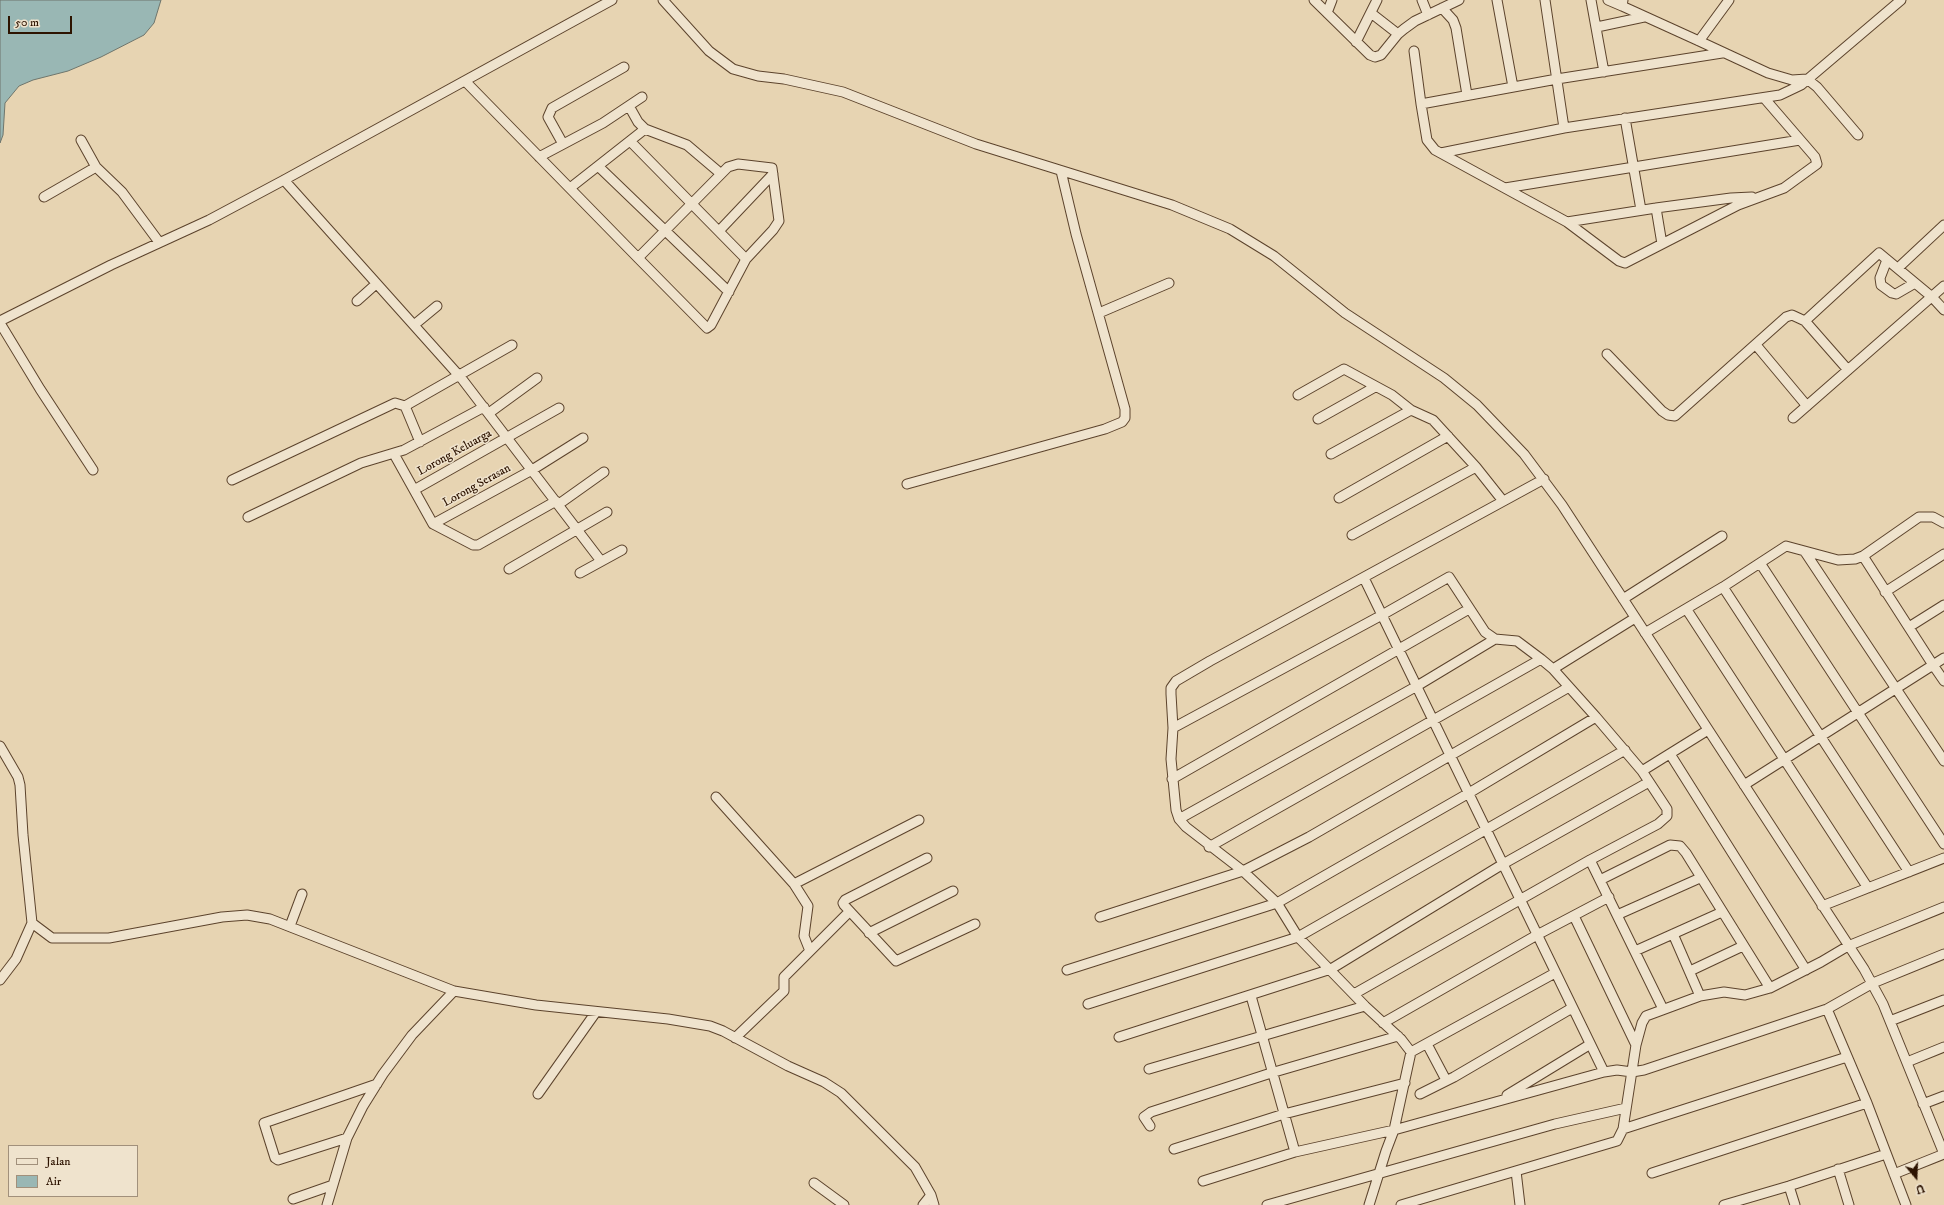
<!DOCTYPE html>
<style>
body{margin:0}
#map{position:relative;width:1944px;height:1205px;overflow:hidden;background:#e7d4b2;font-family:"IM FELL DW Pica",serif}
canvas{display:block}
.legend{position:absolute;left:8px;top:1145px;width:130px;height:52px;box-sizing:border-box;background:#efe3cd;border:1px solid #a1907b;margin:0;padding:5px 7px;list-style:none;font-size:12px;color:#2d1300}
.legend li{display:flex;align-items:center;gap:8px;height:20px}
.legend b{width:20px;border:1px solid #a1907b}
.north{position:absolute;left:1896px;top:1157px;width:40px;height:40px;-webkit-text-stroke:3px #efe3cd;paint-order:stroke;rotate:161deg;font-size:11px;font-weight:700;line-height:16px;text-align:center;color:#2d1300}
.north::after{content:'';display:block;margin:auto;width:14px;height:18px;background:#2d1300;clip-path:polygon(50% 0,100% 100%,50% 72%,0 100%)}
.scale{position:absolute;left:8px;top:16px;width:64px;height:18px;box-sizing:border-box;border:2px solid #2d1300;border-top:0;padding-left:5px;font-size:12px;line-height:14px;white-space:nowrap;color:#2d1300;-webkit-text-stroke:3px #efe3cd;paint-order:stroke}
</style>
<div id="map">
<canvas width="1944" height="1205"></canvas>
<ul class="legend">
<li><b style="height:5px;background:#efe3cd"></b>Jalan</li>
<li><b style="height:11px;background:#99b7b4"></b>Air</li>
</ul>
<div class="north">U</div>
<div class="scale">50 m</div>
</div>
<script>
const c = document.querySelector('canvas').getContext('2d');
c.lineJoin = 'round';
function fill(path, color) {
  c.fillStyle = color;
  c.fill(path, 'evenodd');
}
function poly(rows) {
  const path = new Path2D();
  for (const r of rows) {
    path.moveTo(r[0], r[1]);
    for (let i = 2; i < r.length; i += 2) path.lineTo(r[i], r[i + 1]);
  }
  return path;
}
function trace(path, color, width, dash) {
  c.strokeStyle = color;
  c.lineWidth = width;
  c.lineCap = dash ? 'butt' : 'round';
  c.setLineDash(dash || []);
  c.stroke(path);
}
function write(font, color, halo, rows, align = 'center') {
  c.font = font + ' "IM FELL DW Pica",serif';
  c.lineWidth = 3;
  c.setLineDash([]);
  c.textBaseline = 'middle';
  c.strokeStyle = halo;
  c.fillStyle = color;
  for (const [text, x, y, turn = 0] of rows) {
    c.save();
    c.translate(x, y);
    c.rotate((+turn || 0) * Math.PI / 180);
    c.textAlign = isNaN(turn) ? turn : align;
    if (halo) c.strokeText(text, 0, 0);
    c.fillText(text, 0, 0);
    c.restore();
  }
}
const water = poly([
 [0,0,161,0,154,23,144,35,101,57,68,71,33,80,19,86,5,103,3,135,0,143,0,0]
]);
const minor = poly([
 [663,0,709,51,733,69,758,76,784,79,843,92,976,144,1172,205,1230,229,1274,256,1345,313,1444,378,1477,405,1524,454,1562,505,1864,969,1883,1004,1944,1154],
 [1314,0,1370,55,1375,57,1381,55,1398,34,1404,29,1415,21,1459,0],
 [1422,0,1428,15],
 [1497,0,1513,87],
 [1545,0,1564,128],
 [1591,0,1604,72],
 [1608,0,1622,6],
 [1623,0,1622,6,1699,41],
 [1729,0,1699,41,1768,73,1792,80,1807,79,1817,87,1858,135],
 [1442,8,1453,20,1456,28,1467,95],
 [1327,13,1332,0],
 [1371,13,1398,34],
 [1597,27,1644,17],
 [1356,42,1377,0],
 [1414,51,1421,104],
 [1722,53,1557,79,1421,104,1427,140,1435,150,1567,222,1619,261,1625,263,1738,205,1784,188,1817,164,1815,157,1765,99],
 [465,81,638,258,707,328,711,325,746,259,773,230,779,221,772,168,738,164,728,167,638,258],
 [629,106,638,122,645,129],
 [1625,118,1641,210],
 [81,140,96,167,122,192,159,242],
 [630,141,746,259],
 [563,144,548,117,552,108,624,67],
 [1441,153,1564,128,1780,95,1801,85,1901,0],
 [539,157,603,123,642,97],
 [598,166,729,292],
 [284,180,462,379,601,561],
 [570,188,645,129,687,145,720,173],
 [1505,188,1800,140],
 [44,197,96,167],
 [1656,208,1662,244],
 [1567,222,1656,208,1731,198,1752,197],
 [719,231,773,174],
 [1887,260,1880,278,1881,285,1892,293,1896,294,1915,283],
 [1898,268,1944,225],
 [357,301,376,284],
 [1099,313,1169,283],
 [0,321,111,265,209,220,284,180,612,0],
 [0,323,40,389,93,470],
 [414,325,437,306],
 [1756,345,1807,406],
 [1607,354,1662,411,1668,415,1675,416,1786,317,1792,315,1805,321],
 [1848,370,1805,321,1879,253,1932,297,1944,310],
 [1298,395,1344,369,1392,395,1411,410,1433,420,1476,467,1503,501],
 [405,406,420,442],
 [489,413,537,378],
 [1793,418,1944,286],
 [1318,419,1375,387],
 [394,454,433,524,473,545,478,545,556,501],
 [1331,454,1411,410],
 [1544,479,1210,661,1176,681,1171,688,1171,694,1173,728,1171,759,1176,810,1179,819,1186,827,1243,871,1309,837,1569,687],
 [232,480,395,403,405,406,512,345],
 [907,484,1105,429,1122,422,1125,418,1125,409,1076,234,1061,171],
 [414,490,559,408],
 [1339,498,1448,436],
 [559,504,604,472],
 [248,517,361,463,404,450,484,407],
 [433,524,532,470,583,438],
 [1352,535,1476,467],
 [1805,552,1944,761],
 [1863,556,1933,665,1944,658],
 [1760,563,1944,844],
 [509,569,607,512],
 [580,573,622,550],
 [1364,578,1604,1072],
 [1723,587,1909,872],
 [1885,592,1944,554],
 [1623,599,1722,536],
 [1687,610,1868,888],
 [1909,627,1944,605],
 [1645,633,1723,587,1786,546,1838,560,1855,559,1863,556,1919,517,1933,517,1944,523],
 [1553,669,1635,618],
 [1173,728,1382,615,1449,577,1485,632,1495,639,1517,641,1541,659],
 [0,746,18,777,20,785,23,835,32,923,52,938,109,938,222,917,247,915,270,919,454,991,536,1005,668,1019,710,1026,723,1031,788,1066,824,1082,841,1093,915,1167,931,1195,934,1205],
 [1670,754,1806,970],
 [1642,771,1708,730],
 [1172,779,1469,609],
 [1744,785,1933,665,1944,681],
 [716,797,794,884,808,906,804,936,810,951],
 [1179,819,1417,686,1495,639],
 [1209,847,1541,659,1553,669,1596,717,1642,771,1667,809,1667,816,1658,824,1590,860,1354,994],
 [927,858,845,900,843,903,844,905,896,961,975,924],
 [1590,860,1663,1009],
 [1600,880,1670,845,1680,846,1686,853,1770,988],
 [794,884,919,820],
 [1822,906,1944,858],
 [1617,915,1700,878],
 [1574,916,1636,1045],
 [1100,917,1243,871,1277,903,1298,937,1365,1006,1401,1039,1411,1052,1394,1130,1386,1151,1369,1205],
 [290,926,302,894],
 [869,933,953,891],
 [1673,934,1700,996],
 [1635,951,1722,912],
 [1067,970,1277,903,1469,793,1596,717],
 [1690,971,1743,946],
 [0,980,16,959,32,923],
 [1251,996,1295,1152],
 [1088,1004,1298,937,1625,750],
 [1827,1009,1867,1103,1906,1205],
 [1890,1021,1944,1000],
 [1383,1023,1537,935,1609,897],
 [1119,1037,1331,969,1503,864,1649,782],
 [735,1038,784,991,784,977,849,912],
 [1427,1044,1446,1080],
 [1411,1052,1555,973],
 [1907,1062,1944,1047],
 [1149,1069,1365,1006],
 [538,1094,596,1012],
 [1420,1094,1454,1077,1572,1008],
 [1507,1095,1589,1045],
 [1923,1104,1944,1096],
 [1150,1126,1144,1117,1151,1112,1271,1073,1398,1036],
 [1623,1129,1847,1057],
 [347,1138,278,1160,275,1158,264,1123,377,1084],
 [1174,1149,1284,1114,1405,1083],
 [1838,1169,1849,1205],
 [1516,1171,1520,1205],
 [1652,1173,1867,1103],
 [1894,1174,1944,1154],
 [1203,1181,1295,1152,1394,1130,1604,1072,1617,1070,1632,1072,1644,1070,1827,1009,1873,983,1944,954],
 [814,1183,844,1205],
 [1789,1186,1795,1205],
 [293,1199,333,1185],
 [327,1205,347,1138,363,1106,383,1074,412,1035,454,991],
 [923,1205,931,1195],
 [1267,1205,1555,1124,1626,1108],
 [1401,1205,1617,1141,1623,1129,1636,1045,1642,1023,1646,1016,1700,996,1724,992,1745,995,1770,988,1821,962,1848,946,1944,907],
 [1724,1205,1789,1186,1886,1154]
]);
const streetNames = [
 ["Lorong Keluarga",455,453,-29],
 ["Lorong Serasan",477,486,-29]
];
fill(water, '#99b7b4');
trace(water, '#6e756c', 1);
trace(minor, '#5c432c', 11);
trace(minor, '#efe3cd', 9);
write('12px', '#2d1300', '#efe3cd', streetNames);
</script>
